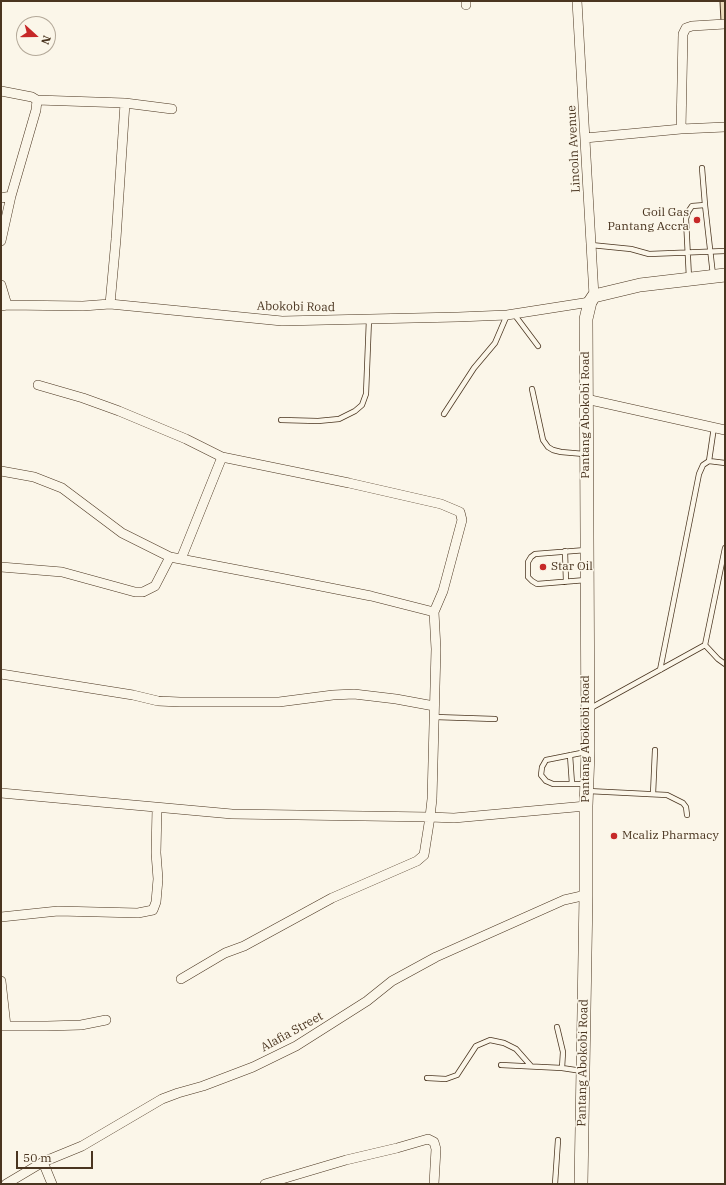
<!DOCTYPE html>
<style>
body{margin:0}
#map{position:relative;width:726px;height:1185px;overflow:hidden;background:#fbf6e9;font-family:"IBM Plex Serif",serif}
canvas{display:block}
.frame{position:absolute;inset:0;border:2px solid #4a3520;pointer-events:none}
.north{position:absolute;left:16px;top:16px;width:40px;height:40px;box-sizing:border-box;background:#fbf6e9;border:1px solid #b4a999;border-radius:50%;rotate:111deg;font-size:11px;font-weight:700;line-height:16px;text-align:center;color:#4a3520}
.north::after{content:'';display:block;margin:auto;width:14px;height:18px;background:#c62828;clip-path:polygon(50% 0,100% 100%,50% 72%,0 100%)}
.scale{position:absolute;left:16px;top:1151px;width:77px;height:18px;box-sizing:border-box;border:2px solid #4a3520;border-top:0;padding-left:5px;font-size:12px;line-height:14px;white-space:nowrap;color:#4a3520;-webkit-text-stroke:3px #fbf6e9;paint-order:stroke}
</style>
<div id="map">
<canvas width="726" height="1185"></canvas>
<div class="frame"></div>
<div class="north">N</div>
<div class="scale">50 m</div>
</div>
<script>
const c = document.querySelector('canvas').getContext('2d');
c.lineJoin = 'round';
function fill(path, color) {
  c.fillStyle = color;
  c.fill(path, 'evenodd');
}
function poly(rows) {
  const path = new Path2D();
  for (const r of rows) {
    path.moveTo(r[0], r[1]);
    for (let i = 2; i < r.length; i += 2) path.lineTo(r[i], r[i + 1]);
  }
  return path;
}
function trace(path, color, width, dash) {
  c.strokeStyle = color;
  c.lineWidth = width;
  c.lineCap = dash ? 'butt' : 'round';
  c.setLineDash(dash || []);
  c.stroke(path);
}
function write(font, color, halo, rows, align = 'center') {
  c.font = font + ' "IBM Plex Serif",serif';
  c.lineWidth = 3;
  c.setLineDash([]);
  c.textBaseline = 'middle';
  c.strokeStyle = halo;
  c.fillStyle = color;
  for (const [text, x, y, turn = 0] of rows) {
    c.save();
    c.translate(x, y);
    c.rotate((+turn || 0) * Math.PI / 180);
    c.textAlign = isNaN(turn) ? turn : align;
    if (halo) c.strokeText(text, 0, 0);
    c.fillText(text, 0, 0);
    c.restore();
  }
}
const building = poly([
 [720,1,725,1,725,22,721,22,720,1]
]);
const lane = poly([
 [702,168,705,205,713,275],
 [591,245,631,249,649,254,725,251],
 [689,278,686,219,688,212,692,206,705,205],
 [514,314,538,346],
 [532,389,543,440,548,447,553,450,561,452,584,454],
 [444,414,474,368,495,343,507,315],
 [281,420,318,421,339,419,355,411,362,405,366,394,369,319],
 [709,461,714,427],
 [565,551,566,582],
 [586,580,537,584,532,581,528,577,528,562,531,557,535,554,586,550],
 [705,645,725,548],
 [705,645,718,659,725,664],
 [660,670,699,474,703,465,709,461,725,463],
 [589,709,705,645],
 [435,717,495,719],
 [570,755,572,784],
 [585,784,553,784,546,781,541,775,542,767,546,760,586,752],
 [588,791,667,795,683,803,686,807,687,815],
 [653,794,655,750],
 [557,1027,563,1052,562,1068],
 [501,1065,562,1068,582,1071],
 [427,1078,446,1079,457,1075,476,1046,490,1040,504,1043,516,1049,531,1066],
 [555,1184,558,1140]
]);
const street = poly([
 [466,1,466,5],
 [577,1,594,296],
 [1,91,32,97,37,100,125,103,172,109],
 [681,129,683,34,686,28,692,26,725,24],
 [585,138,681,129,725,127],
 [1,198,11,196],
 [1,241,11,196,36,110,37,100],
 [1,285,7,305],
 [110,304,116,239,125,103],
 [1,306,7,305,83,306,110,304,282,321,458,317,507,315,590,302],
 [38,385,83,398,119,411,186,439,222,457,349,483,441,504,460,512,462,520,443,591,434,612,436,649,432,799,430,817,424,855,417,861,332,898,244,946,225,953,181,979],
 [586,399,725,430],
 [1,471,34,477,62,488,122,533,170,557,280,578,371,596,434,612],
 [181,559,222,457],
 [1,567,62,572,135,592,143,592,155,586,170,557],
 [1,674,133,695,158,701,180,702,279,702,333,695,354,694,396,699,434,706],
 [1,793,232,814,430,817,454,818,586,806],
 [1,917,58,911,138,913,153,910,156,902,158,879,156,853,157,808],
 [1,981,6,1026],
 [1,1026,47,1026,81,1025,106,1020],
 [43,1162,52,1184],
 [6,1184,43,1162,82,1146,162,1099,178,1093,203,1086,232,1075,253,1067,296,1046,367,1001,392,981,436,957,564,900,586,895],
 [265,1184,346,1160,397,1148,428,1139,434,1142,436,1149,434,1184]
]);
const secondary = poly([
 [581,1184,586,895,586,806,588,752,586,319,590,302,594,296,640,285,725,275]
]);
const markers = [
 [697,220,4,"#c62828"],
 [543,567,4,"#c62828"],
 [614,836,4,"#c62828"]
];
const streetNames = [
 ["Lincoln Avenue",574,149,-93],
 ["Abokobi Road",296,307,1],
 ["Pantang Abokobi Road",586,415,-90],
 ["Pantang Abokobi Road",586,739,-90],
 ["Alafia Street",292,1032,-29],
 ["Pantang Abokobi Road",583,1063,-89]
];
const poiNames = [
 ["Goil Gas",689,213,"right"],
 ["Pantang Accra",689,227,"right"],
 ["Star Oil",551,567],
 ["Mcaliz Pharmacy",622,836]
];
fill(building, '#ecdcbc');
trace(building, '#4a3520', 1);
trace(lane, '#4a3520', 6);
trace(street, '#4a3520', 10);
trace(secondary, '#4a3520', 14);
trace(lane, '#fbf6e9', 4.5);
trace(street, '#fbf6e9', 9);
trace(secondary, '#fbf6e9', 13);
for (const [x, y, r, color] of markers) {
  const dot = new Path2D();
  dot.arc(x, y, r, 0, 2 * Math.PI);
  c.fillStyle = color;
  c.fill(dot);
  trace(dot, '#fbf6e9', 1.5);
}
write('12px', '#4a3520', '#fbf6e9', streetNames);
write('12px', '#4a3520', '#fbf6e9', poiNames, 'left');
</script>
